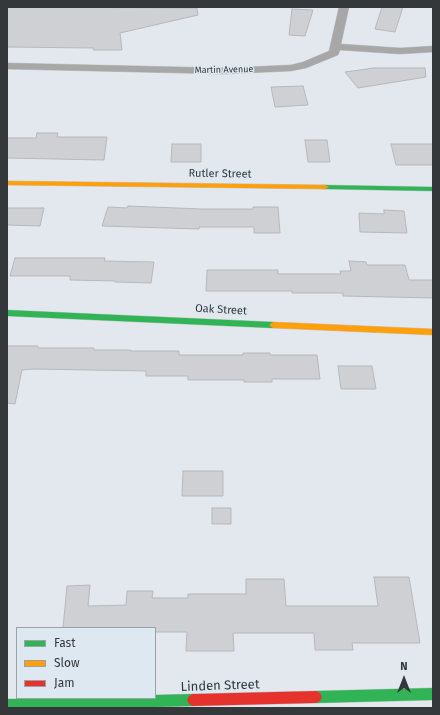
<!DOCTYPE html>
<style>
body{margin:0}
#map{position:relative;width:440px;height:715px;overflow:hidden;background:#e2e8ed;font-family:"Fira Sans",sans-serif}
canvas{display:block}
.frame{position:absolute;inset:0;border:8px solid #34383b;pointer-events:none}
.legend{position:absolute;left:16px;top:627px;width:140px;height:72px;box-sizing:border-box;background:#dee8f1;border:1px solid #9aa2a8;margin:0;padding:5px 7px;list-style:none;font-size:12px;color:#34383b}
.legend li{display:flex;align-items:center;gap:8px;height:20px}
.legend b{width:20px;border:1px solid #9aa2a8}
.north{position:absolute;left:384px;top:659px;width:40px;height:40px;-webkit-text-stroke:3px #dee8f1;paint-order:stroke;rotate:0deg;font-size:11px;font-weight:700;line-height:16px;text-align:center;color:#34383b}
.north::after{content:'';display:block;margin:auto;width:14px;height:18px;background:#34383b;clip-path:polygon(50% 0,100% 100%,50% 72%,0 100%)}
</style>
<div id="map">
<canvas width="440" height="715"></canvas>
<div class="frame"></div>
<ul class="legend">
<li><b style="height:5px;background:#30b455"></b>Fast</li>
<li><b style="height:5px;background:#ff9f0a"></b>Slow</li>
<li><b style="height:5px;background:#e5322d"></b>Jam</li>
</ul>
<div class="north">N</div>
</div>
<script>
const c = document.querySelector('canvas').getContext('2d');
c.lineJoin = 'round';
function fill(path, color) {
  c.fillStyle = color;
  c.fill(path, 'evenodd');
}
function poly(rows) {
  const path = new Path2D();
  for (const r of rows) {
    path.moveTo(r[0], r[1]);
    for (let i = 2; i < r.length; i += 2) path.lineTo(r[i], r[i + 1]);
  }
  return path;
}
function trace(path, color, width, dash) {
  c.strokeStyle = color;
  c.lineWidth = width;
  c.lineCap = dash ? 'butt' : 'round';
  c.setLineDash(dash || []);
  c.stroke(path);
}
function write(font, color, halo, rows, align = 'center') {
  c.font = font + ' "Fira Sans",sans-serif';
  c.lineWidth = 3;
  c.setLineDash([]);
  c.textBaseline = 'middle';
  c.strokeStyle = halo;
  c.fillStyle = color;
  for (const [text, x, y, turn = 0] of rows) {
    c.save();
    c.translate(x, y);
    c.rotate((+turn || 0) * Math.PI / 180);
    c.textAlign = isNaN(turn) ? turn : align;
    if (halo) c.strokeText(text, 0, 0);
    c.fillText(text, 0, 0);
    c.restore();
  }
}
const building = poly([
 [7,7,197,8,198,15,120,33,122,50,93,50,94,48,7,47,7,7],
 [382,7,403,7,395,32,375,29,382,7],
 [292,9,313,10,305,36,289,35,292,9],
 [374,68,425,68,426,77,358,88,345,72,374,68],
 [303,86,308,105,275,107,271,87,303,86],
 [37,133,58,133,57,137,107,137,104,160,7,158,7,138,36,138,37,133],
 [305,140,327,140,330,162,308,162,305,140],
 [172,144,201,144,201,162,171,162,172,144],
 [391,144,433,144,433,165,396,165,391,144],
 [128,206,201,209,253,209,253,207,278,207,280,233,254,233,254,227,199,227,199,229,102,226,108,207,127,208,128,206],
 [7,208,44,208,40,226,7,225,7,208],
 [384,210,404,211,407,233,360,232,359,213,384,214,384,210],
 [15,258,105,258,104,261,154,262,151,283,115,282,115,281,70,280,70,276,10,276,15,258],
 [349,261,366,262,367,265,405,265,409,280,433,280,433,298,343,296,343,293,292,293,292,291,206,291,207,270,278,270,278,274,341,274,340,271,351,271,349,261],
 [7,346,38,346,38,348,94,348,94,350,131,350,131,351,179,351,179,355,243,355,243,353,270,353,270,355,317,355,320,379,272,379,272,382,244,382,244,380,188,380,188,376,146,376,146,371,34,369,22,370,15,404,7,403,7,346],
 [338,366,372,366,376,389,341,389,338,366],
 [183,471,223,471,223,496,182,496,183,471],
 [212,508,231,508,231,524,212,524,212,508],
 [374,577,409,577,420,643,352,643,353,650,315,650,314,633,233,633,234,651,186,651,187,632,155,632,155,628,63,628,67,586,90,585,88,606,126,605,127,591,153,591,152,598,188,598,188,594,246,594,246,579,284,579,286,606,378,606,374,577]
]);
const street = poly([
 [339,7,349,7,341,44,400,48,433,46,433,52,400,54,340,50,338,55,306,68,291,71,224,74,7,69,7,63,224,68,291,65,303,62,329,51,339,7]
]);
const fast = poly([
 [322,185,433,187,433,191,325,189,322,189,322,185],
 [7,310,273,322,277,325,273,328,7,316,7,310],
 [433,688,433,700,316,703,312,701,310,697,312,693,316,691,433,688],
 [193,694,197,696,199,700,197,704,193,706,120,708,7,708,7,699,155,698,155,695,193,694]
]);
const slow = poly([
 [7,181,325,185,329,187,325,189,7,185,7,181],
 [273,322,433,329,433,335,273,328,269,325,273,322]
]);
const jam = poly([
 [316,691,320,693,322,697,320,701,316,703,193,706,189,704,187,700,189,696,193,694,316,691]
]);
const farStreetnames = [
 ["Martin Avenue",224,70,-1]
];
const streetNames = [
 ["Rutler Street",220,174,1],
 ["Oak Street",221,310,3]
];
const nearStreetnames = [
 ["Linden Street",220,686,-2]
];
fill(building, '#cfd0d4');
trace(building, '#b7b8bc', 1);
trace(street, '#c0c5c9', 1);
trace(fast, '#c0c5c9', 1);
trace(slow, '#c0c5c9', 1);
trace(jam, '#c0c5c9', 1);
fill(street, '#a6a7a6');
fill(fast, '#30b455');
fill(slow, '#ff9f0a');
fill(jam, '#e5322d');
write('9px', '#34383b', '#dee8f1', farStreetnames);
write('11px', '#34383b', '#dee8f1', streetNames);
write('13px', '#34383b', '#dee8f1', nearStreetnames);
</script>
